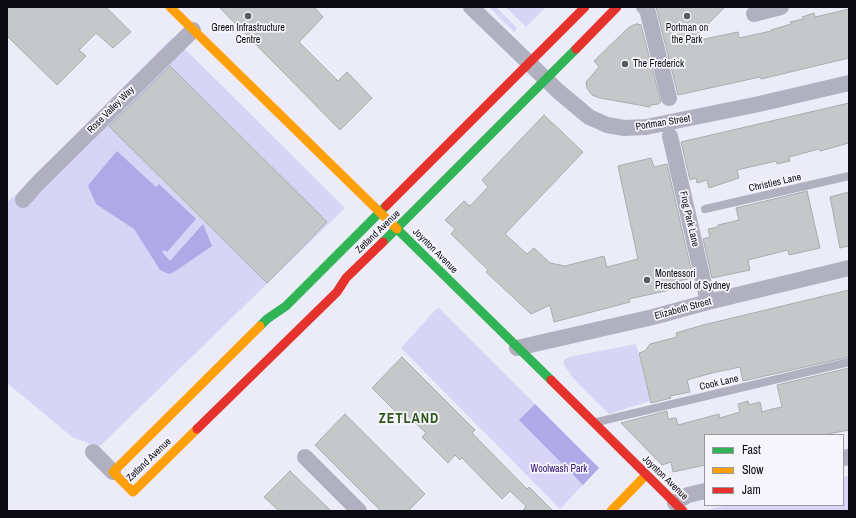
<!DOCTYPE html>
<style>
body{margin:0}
#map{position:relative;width:856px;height:518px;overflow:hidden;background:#ececf8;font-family:"Archivo Narrow",sans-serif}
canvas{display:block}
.frame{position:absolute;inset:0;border:8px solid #0c0b14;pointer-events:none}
.legend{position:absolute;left:704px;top:434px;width:140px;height:72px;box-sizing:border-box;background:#f6f6fc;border:1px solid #98989f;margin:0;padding:5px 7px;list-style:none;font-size:12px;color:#0c0b14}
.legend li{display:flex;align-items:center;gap:8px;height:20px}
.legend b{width:20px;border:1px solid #98989f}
</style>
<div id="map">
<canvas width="856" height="518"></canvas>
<div class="frame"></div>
<ul class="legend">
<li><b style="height:5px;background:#30b455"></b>Fast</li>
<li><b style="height:5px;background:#ff9f0a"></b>Slow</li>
<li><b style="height:5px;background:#e5322d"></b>Jam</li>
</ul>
</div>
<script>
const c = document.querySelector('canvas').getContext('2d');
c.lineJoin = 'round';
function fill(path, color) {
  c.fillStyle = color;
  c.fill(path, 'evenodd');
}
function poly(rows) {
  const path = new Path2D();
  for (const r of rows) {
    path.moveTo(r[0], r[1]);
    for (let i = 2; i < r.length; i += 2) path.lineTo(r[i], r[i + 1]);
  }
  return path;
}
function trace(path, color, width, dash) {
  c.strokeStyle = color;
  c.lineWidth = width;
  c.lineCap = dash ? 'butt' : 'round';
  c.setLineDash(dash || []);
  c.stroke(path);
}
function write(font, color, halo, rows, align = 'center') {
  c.font = font + ' "Archivo Narrow",sans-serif';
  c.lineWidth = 3.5;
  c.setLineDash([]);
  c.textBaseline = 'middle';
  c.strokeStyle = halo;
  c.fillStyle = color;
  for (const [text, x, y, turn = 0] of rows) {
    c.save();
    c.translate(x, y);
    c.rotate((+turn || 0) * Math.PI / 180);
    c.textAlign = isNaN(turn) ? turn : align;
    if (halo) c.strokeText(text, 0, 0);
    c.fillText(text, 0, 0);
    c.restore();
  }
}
const green = poly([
 [489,7,496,7,517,28,514,32],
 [506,7,546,7,526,27],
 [173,37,345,208,99,447,72,437,7,383,7,203],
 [438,307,599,468,560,509,401,348],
 [636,344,650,401,609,414,574,379,564,365,564,360,569,357],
 [849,476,849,511,707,510,728,505,843,505,843,477]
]);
const water = poly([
 [117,151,156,187,159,184,196,219,167,252,164,250,162,252,170,261,203,224,212,246,174,272,169,274,160,270,134,229,96,204,88,186,90,183],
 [535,404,599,468,583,485,519,420]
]);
const building = poly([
 [7,7,106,7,131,32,113,48,96,33,79,50,86,56,57,85,7,36,7,7],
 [219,7,314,7,323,17,299,42,338,81,347,72,372,98,340,130,219,7],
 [656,7,725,7,690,42,738,32,739,38,771,31,771,30,791,24,790,22,803,19,802,17,814,13,815,17,849,9,849,58,761,79,760,77,678,95,656,7],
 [637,24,641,25,661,102,658,104,651,105,650,107,600,98,592,95,587,88,586,82,599,67,594,61,628,28,633,25,637,24],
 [170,66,327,222,267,283,109,126,170,66],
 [849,103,849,143,820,151,819,149,789,157,790,161,777,164,776,161,737,170,739,178,709,188,707,180,697,183,696,178,690,180,681,142,849,103],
 [544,115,583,152,505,234,527,254,534,248,550,263,565,266,604,256,607,267,638,259,618,166,651,158,654,167,667,164,693,278,678,281,679,288,629,299,630,302,554,322,550,305,531,314,486,272,488,270,451,234,455,229,445,220,464,201,470,206,488,187,482,180,544,115],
 [807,191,820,248,789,255,788,250,748,260,750,270,712,278,703,239,710,237,708,229,718,227,718,225,739,220,736,208,807,191],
 [849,192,849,246,840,248,830,197,849,192],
 [849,290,849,357,743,381,740,367,712,373,687,380,690,392,670,396,671,398,651,403,639,353,645,351,650,344,677,337,676,333,703,325,849,290],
 [402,357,475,430,472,433,527,489,529,487,553,511,523,511,526,506,510,491,502,499,462,458,460,460,455,455,448,463,422,437,426,433,407,415,403,419,372,388,402,357],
 [849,368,849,430,823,435,705,435,705,465,673,472,671,462,662,465,621,423,667,411,668,419,676,418,678,425,719,414,720,418,740,412,738,404,748,401,749,405,760,402,762,412,772,409,782,407,777,385,849,368],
 [345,414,425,494,408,511,381,511,315,445,345,414],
 [290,471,331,511,279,511,264,497,290,471]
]);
const lane = poly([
 [705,209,849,176],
 [597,422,849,362]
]);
const street = poly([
 [471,7,558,91,589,117,607,125,624,128,646,127,759,104,849,83],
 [644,7,647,9,669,98],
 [754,14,781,7],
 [670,136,708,302],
 [23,200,36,185,193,30],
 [517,348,653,317,708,302,849,268],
 [93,452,113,472],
 [305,457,359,511],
 [843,458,849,457],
 [675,503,688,495,705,491]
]);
const fast = poly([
 [397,229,551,380],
 [383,242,576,49],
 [260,326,267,319,286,306,386,206]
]);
const slow = poly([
 [170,7,397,229],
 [197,429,133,492,113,472,260,326],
 [611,511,646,475]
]);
const jam = poly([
 [576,49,617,7],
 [386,206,585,7],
 [551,380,683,511],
 [197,429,337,292,346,278,383,242]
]);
const markers = [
 [248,16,4,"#5a5a64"],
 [687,16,4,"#5a5a64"],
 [625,64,4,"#5a5a64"],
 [647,280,4,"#5a5a64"]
];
const poiNames = [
 ["Green Infrastructure",248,28],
 ["Centre",248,40],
 ["Portman on",687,28],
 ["the Park",687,40],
 ["The Frederick",633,64,"left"],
 ["Montessori",655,274,"left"],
 ["Preschool of Sydney",655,286,"left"]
];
const streetNames = [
 ["Rose Valley Way",111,110,-45],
 ["Portman Street",663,123,-9],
 ["Christies Lane",775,183,-13],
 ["Frog Park Lane",689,219,77],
 ["Zetland Avenue",378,232,-44],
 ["Joynton Avenue",435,251,45],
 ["Elizabeth Street",683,309,-15],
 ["Cook Lane",719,383,-13],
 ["Zetland Avenue",149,460,-44],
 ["Joynton Avenue",665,478,44]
];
const parkNames = [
 ["Woolwash Park",559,469]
];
const districtNames = [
 ["ZETLAND",409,419]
];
fill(green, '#d7d4f6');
fill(water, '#b0a9e7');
fill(building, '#c4c8c8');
trace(building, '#a9acad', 1);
trace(lane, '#b1b0c1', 8);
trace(street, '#b1b0c1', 16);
trace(fast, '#30b455', 9);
trace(slow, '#ff9f0a', 9);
trace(jam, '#e5322d', 9);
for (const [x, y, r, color] of markers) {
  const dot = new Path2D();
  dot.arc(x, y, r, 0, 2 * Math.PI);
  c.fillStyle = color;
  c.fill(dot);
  trace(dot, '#f6f6fc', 1.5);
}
write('10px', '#0c0b14', '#f6f6fc', poiNames);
write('10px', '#0c0b14', '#f6f6fc', streetNames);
write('10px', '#321174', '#f6f6fc', parkNames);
c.letterSpacing = '1px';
write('bold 14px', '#2f571b', '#f6f6fc', districtNames);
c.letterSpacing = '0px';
</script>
